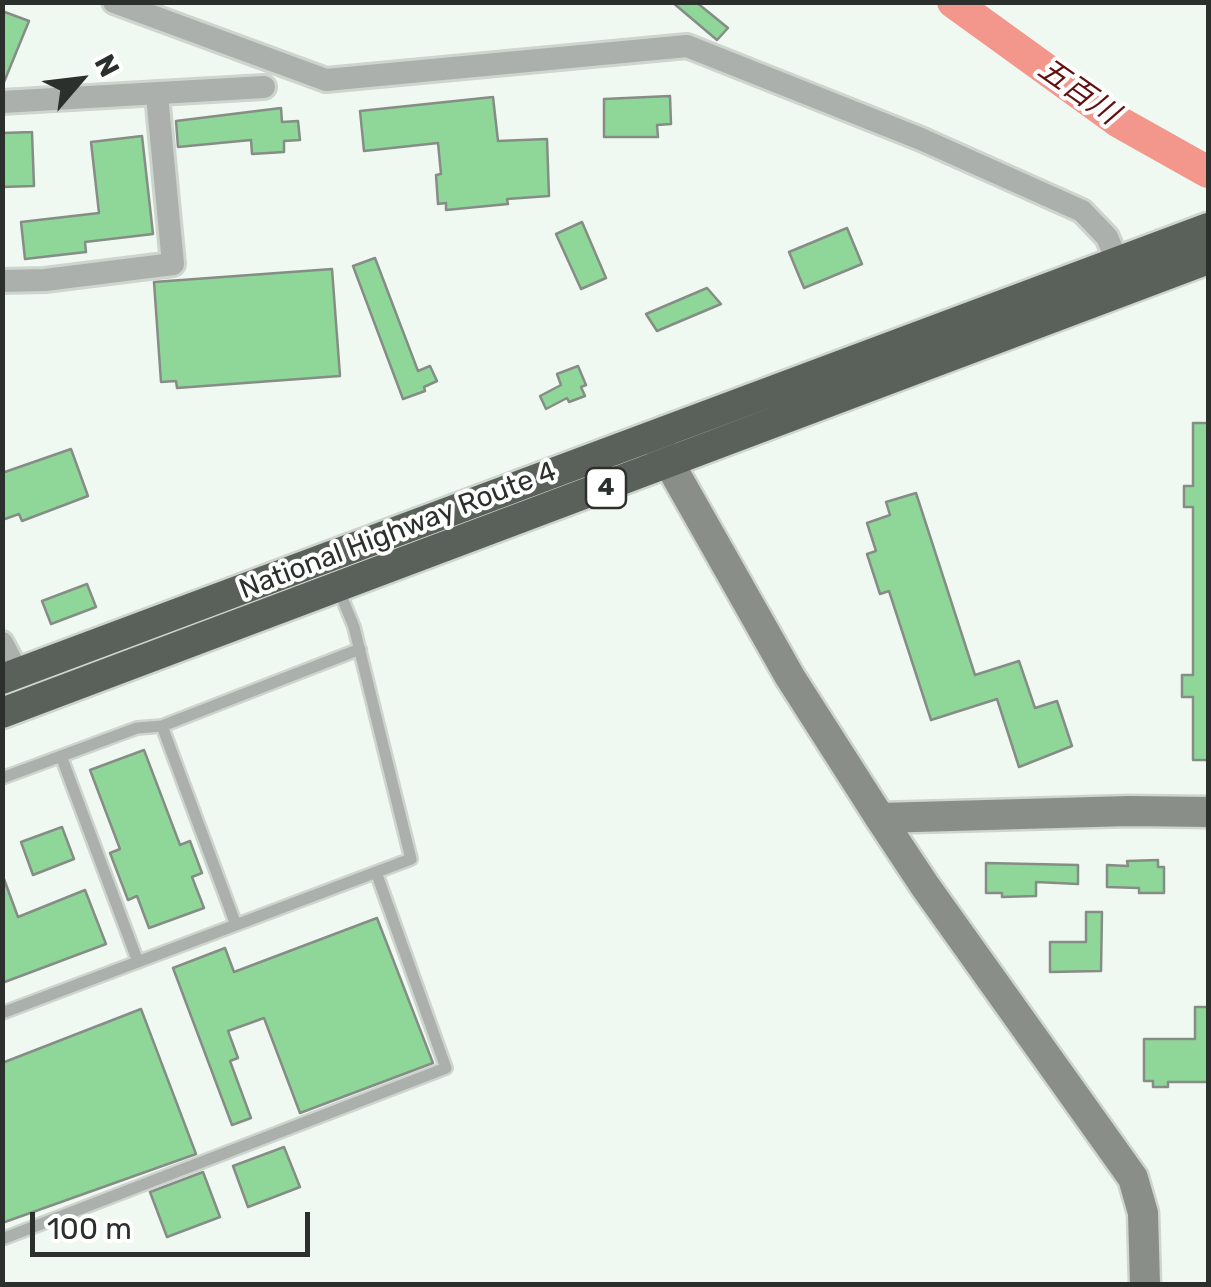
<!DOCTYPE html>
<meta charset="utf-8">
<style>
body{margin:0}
#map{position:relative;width:1211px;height:1287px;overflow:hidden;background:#f0f9f1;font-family:Rubik,sans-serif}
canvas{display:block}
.frame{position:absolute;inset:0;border:5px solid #2c302d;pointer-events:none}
.north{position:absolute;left:30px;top:30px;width:100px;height:100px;-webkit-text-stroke:8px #fff;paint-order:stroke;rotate:62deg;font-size:28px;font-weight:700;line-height:40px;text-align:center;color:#2c302d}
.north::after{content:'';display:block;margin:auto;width:35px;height:45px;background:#2c302d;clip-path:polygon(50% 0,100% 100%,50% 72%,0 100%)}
.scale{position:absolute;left:30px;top:1212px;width:280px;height:45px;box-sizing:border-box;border:5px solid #2c302d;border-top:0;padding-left:12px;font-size:30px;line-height:35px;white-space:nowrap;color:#2c302d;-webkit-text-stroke:8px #fff;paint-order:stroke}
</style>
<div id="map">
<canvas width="1211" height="1287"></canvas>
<div class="frame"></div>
<div class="north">N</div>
<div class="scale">100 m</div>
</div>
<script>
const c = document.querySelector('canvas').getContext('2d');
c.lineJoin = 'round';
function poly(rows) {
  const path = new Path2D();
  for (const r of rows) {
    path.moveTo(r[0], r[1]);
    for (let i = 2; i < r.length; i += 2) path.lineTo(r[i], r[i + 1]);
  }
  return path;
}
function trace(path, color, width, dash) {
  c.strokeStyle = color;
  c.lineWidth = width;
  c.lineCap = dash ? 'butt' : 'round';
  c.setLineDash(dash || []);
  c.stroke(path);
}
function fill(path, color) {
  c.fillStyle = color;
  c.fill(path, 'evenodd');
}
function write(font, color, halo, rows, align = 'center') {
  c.font = font + ' Rubik,"Noto Sans JP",sans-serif';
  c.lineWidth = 8;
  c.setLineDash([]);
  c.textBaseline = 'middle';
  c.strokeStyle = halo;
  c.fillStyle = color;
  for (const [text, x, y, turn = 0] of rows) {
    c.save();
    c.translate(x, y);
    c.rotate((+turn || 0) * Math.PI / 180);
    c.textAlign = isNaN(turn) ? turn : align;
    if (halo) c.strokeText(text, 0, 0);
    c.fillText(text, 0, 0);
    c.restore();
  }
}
const river = poly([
 [953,2,1119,122,1208,172]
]);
const building = poly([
 [672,2,696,2,728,28,717,40,672,2],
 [2,11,29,21,2,87,2,11],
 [670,96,671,124,657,125,658,137,604,137,604,99,670,96],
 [493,97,498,141,547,139,549,196,507,199,508,204,446,210,446,203,438,204,436,175,441,174,438,143,364,151,360,111,493,97],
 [281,108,282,122,298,121,300,140,284,141,284,152,252,154,251,140,178,147,176,121,281,108],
 [32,132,34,186,2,187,2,133,32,132],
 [142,136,153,234,85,242,86,252,25,259,21,222,99,213,91,142,142,136],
 [582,222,606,278,581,289,556,234,582,222],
 [847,228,862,264,804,288,789,252,847,228],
 [375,258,418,371,430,366,437,381,424,387,425,391,403,399,353,266,375,258],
 [332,269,340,376,177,388,176,381,161,382,154,282,332,269],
 [707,288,721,304,657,331,646,314,707,288],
 [578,366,586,385,581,387,585,396,569,402,567,398,546,409,540,396,561,385,557,374,578,366],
 [1193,423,1208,423,1208,760,1193,760,1193,697,1182,697,1182,675,1193,675,1193,507,1184,507,1184,486,1193,486,1193,423],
 [71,449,88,496,22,521,19,514,2,520,2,473,71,449],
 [916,493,975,675,1019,661,1035,708,1057,701,1072,746,1019,767,997,699,931,720,889,591,880,594,867,554,876,551,867,523,890,515,886,502,916,493],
 [87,584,96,607,51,624,42,601,87,584],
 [144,750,180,845,190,841,202,873,192,877,204,908,149,928,137,896,128,900,110,853,120,849,90,770,144,750],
 [62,827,74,859,33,875,21,842,62,827],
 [1158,860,1158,867,1164,867,1164,893,1139,893,1139,888,1107,887,1107,865,1128,866,1127,861,1158,860],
 [986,863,1078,865,1078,884,1036,882,1036,896,1002,897,1002,893,986,893,986,863],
 [4,879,18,917,85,890,106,944,2,983,4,879],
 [1086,912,1102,912,1101,971,1050,972,1050,942,1086,942,1086,912],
 [377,918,433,1063,300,1113,264,1018,228,1031,238,1058,230,1061,251,1118,232,1125,173,968,225,948,234,972,377,918],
 [1195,1007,1208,1007,1208,1082,1168,1082,1168,1087,1153,1087,1153,1081,1144,1081,1144,1039,1195,1039,1195,1007],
 [141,1009,196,1154,2,1223,2,1063,141,1009],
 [284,1147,300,1187,248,1207,233,1166,284,1147],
 [203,1172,220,1217,167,1237,150,1192,203,1172]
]);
const lane = poly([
 [162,726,236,925],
 [61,756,138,962],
 [2,778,137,728,162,726,360,649],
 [2,1013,411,859,354,627,338,588],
 [2,1239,446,1068,376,872]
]);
const street = poly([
 [114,2,326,80,687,46,921,139,1082,211,1107,237,1118,263],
 [2,102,264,87],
 [2,281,45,280,173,264,157,95],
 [2,643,18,673]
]);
const secondary = poly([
 [656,440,790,677,880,818,925,886,1133,1178,1143,1213,1145,1284],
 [880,818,1129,811,1208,812]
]);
const highway = poly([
 [2,679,1208,228],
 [2,713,1208,259]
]);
const shields = [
 [606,488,40]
];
const shieldNames = [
 ["4",606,488]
];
const streetNames = [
 ["National Highway Route 4",398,531,-21]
];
const waterNames = [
 ["五百川",1078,92,35]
];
trace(river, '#f3968c', 32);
fill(building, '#8fd799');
trace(building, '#858d86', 2.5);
trace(lane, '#cdd5ce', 16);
trace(street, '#cdd5ce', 28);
trace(secondary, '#cdd5ce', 35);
trace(highway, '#cdd5ce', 35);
trace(lane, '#acb0ac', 11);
trace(street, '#acb0ac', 22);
trace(secondary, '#898e89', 30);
trace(highway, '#5a615a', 30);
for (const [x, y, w] of shields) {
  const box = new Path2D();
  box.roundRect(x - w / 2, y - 20, w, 40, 8);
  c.fillStyle = '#fff';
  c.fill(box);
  trace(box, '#2c302d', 2.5);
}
write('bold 25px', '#2c302d', null, shieldNames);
write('28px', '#2c302d', '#fff', streetNames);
write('italic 30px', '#61100f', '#fff', waterNames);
</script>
